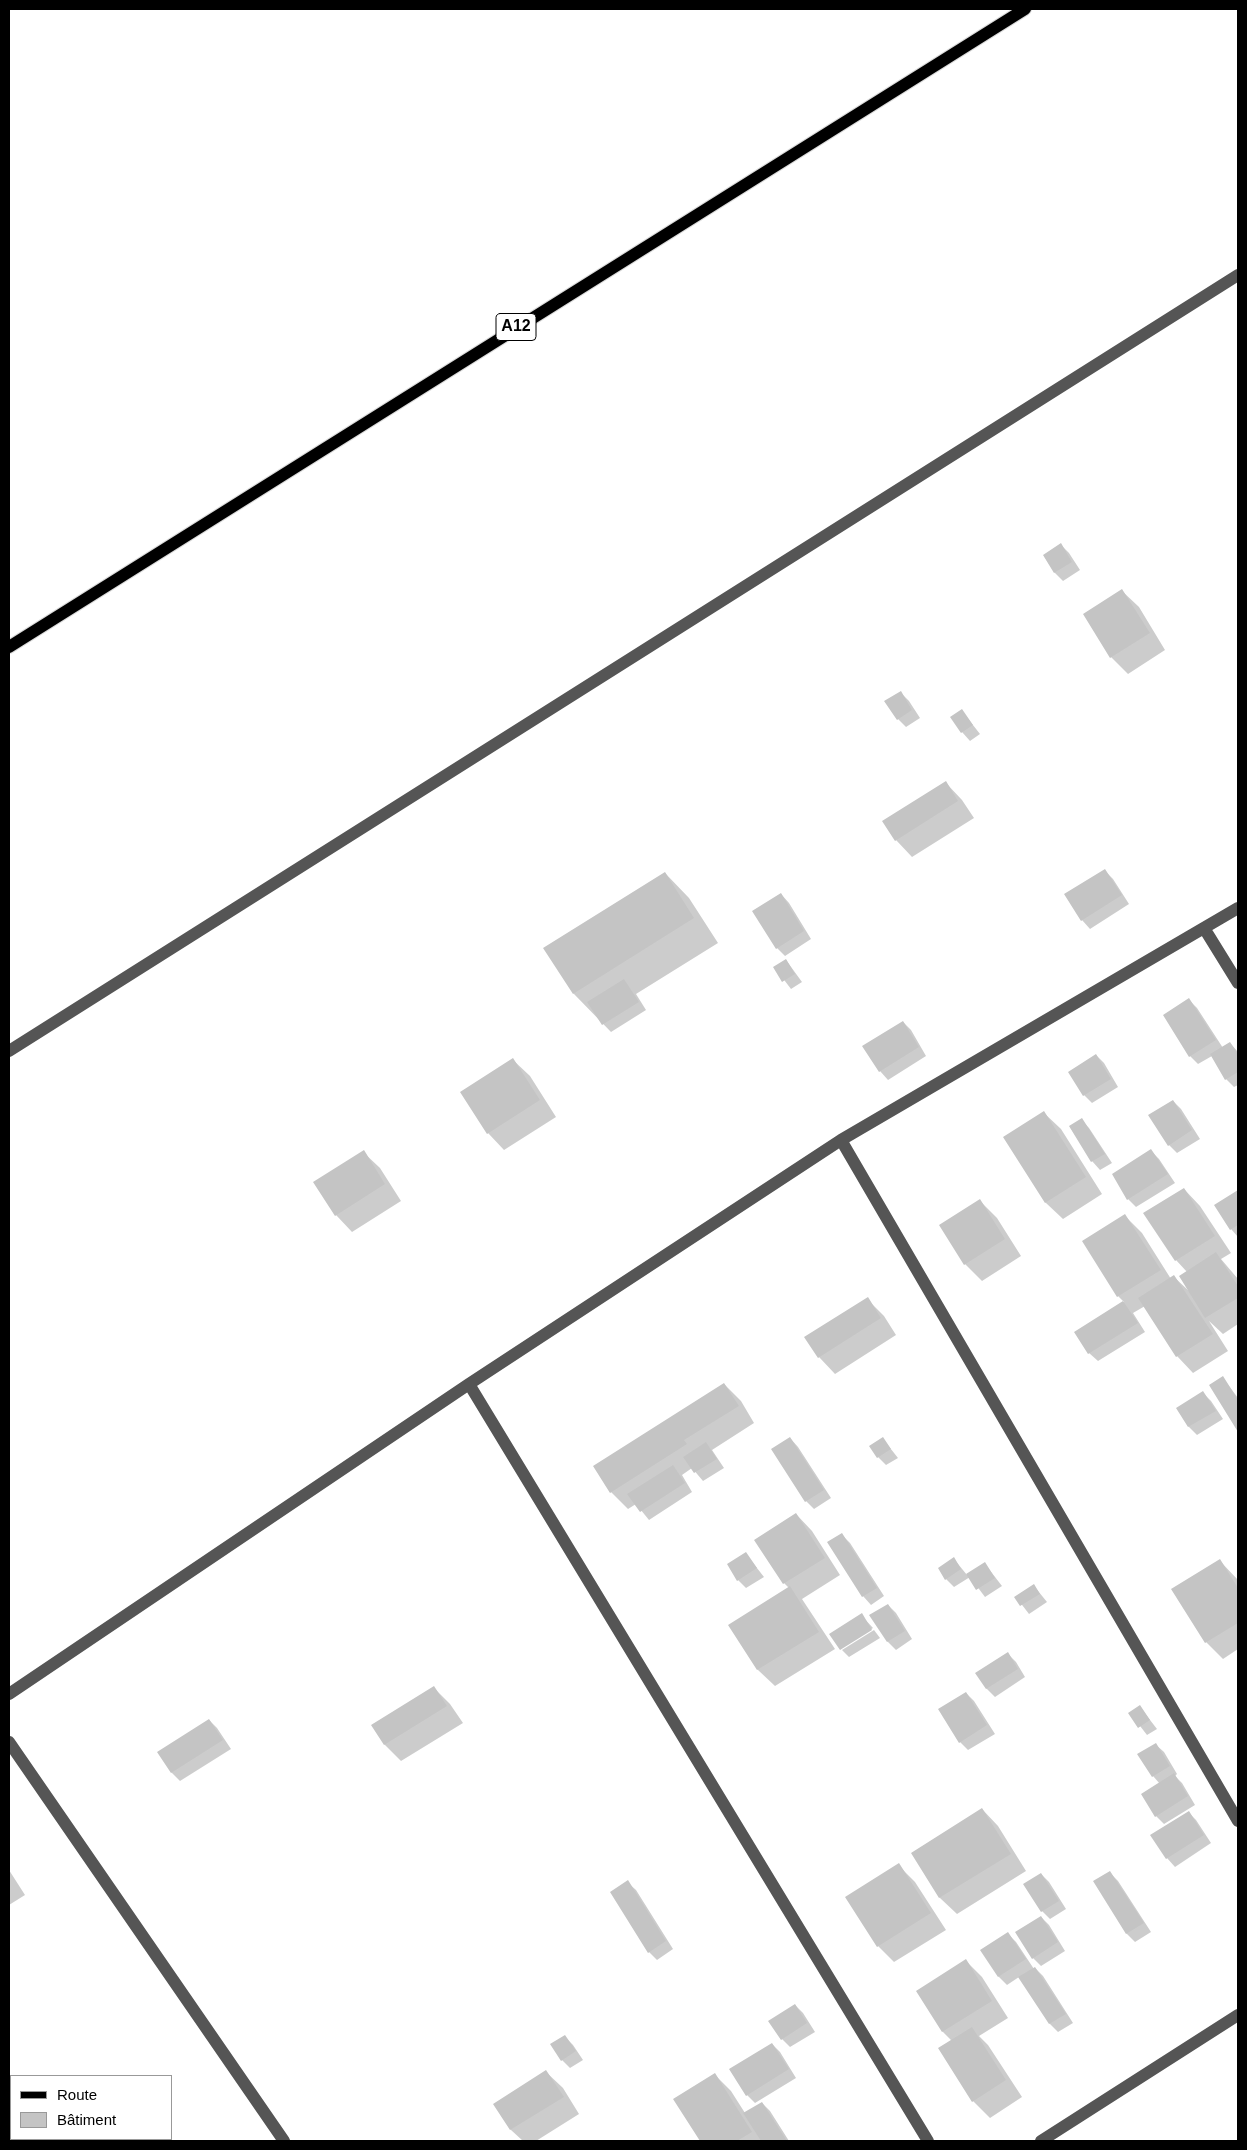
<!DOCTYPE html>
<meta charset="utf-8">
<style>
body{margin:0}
#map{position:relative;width:1247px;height:2150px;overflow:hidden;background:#fff;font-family:Helvetica,sans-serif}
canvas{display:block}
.frame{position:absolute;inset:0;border:10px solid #000;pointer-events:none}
.legend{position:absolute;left:10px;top:2075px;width:162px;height:65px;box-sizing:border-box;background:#fff;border:1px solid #999;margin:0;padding:6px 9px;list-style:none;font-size:15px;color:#000}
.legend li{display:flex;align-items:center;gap:10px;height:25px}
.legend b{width:25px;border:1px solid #999}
</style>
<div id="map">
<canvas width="1247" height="2150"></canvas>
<div class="frame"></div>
<ul class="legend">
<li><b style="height:6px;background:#000"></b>Route</li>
<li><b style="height:14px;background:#c4c4c4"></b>Bâtiment</li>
</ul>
</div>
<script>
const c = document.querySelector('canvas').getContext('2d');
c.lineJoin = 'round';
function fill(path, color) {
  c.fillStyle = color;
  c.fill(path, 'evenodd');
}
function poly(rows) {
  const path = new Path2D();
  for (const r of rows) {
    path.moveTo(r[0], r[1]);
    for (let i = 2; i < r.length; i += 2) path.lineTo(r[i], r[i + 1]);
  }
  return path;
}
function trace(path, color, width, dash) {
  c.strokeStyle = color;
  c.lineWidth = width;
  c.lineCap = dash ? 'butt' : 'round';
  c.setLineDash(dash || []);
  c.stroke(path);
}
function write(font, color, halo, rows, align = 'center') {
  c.font = font + ' Helvetica,sans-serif';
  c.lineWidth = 4;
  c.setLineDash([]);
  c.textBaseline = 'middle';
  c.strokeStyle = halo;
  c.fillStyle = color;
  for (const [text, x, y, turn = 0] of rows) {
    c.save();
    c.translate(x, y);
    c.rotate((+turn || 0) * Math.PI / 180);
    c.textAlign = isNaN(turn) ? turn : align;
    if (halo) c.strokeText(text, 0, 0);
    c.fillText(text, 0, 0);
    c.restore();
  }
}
const shadow = poly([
 [1061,545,1069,553,1080,570,1063,581,1055,573,1044,556],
 [1122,591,1139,607,1165,650,1128,674,1111,657],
 [901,693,909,701,920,718,906,727,898,719],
 [962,711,980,734,970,741,962,732],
 [946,783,962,800,974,818,912,857,896,840],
 [1105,871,1113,879,1129,904,1090,929,1082,920,1066,895],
 [665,873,689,898,718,943,636,994,646,1010,611,1032,574,994,545,948],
 [781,894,789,903,811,939,785,956,777,948],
 [786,960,802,982,791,989,775,968],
 [1189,1000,1197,1008,1223,1048,1230,1043,1238,1052,1238,1085,1234,1087,1226,1079,1212,1056,1198,1064,1190,1056],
 [903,1022,911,1030,926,1056,888,1080,880,1071,864,1047],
 [1096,1055,1104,1063,1118,1087,1092,1103,1084,1095],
 [513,1060,530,1076,556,1117,504,1150,488,1133],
 [1173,1101,1181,1109,1200,1139,1177,1153,1169,1145],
 [1044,1113,1061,1129,1102,1194,1063,1219,1046,1203,1004,1137],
 [1081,1120,1089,1128,1112,1163,1100,1170,1092,1161,1070,1127],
 [1151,1151,1159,1159,1175,1183,1136,1207,1128,1199],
 [363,1152,380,1168,401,1201,352,1232,336,1215],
 [1184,1189,1200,1206,1231,1253,1221,1259,1238,1279,1238,1324,1223,1334,1209,1321,1228,1351,1193,1373,1177,1356,1145,1306,1133,1313,1145,1332,1098,1361,1089,1353,1076,1332,1124,1302,1118,1296,1125,1216,1142,1233,1171,1279,1174,1277,1189,1291,1187,1272,1176,1260],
 [1238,1191,1238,1237,1231,1229,1216,1205],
 [980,1201,997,1218,1021,1256,982,1281,965,1264,941,1226],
 [867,1299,884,1316,896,1335,835,1374,819,1357],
 [1223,1378,1238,1398,1238,1430,1210,1385],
 [724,1384,741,1401,754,1423,712,1450,724,1468,703,1481,692,1468,682,1475,692,1492,649,1520,636,1504,628,1509,611,1492,595,1466],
 [1203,1393,1211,1401,1223,1419,1197,1435,1189,1427,1178,1409],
 [790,1438,798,1447,831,1498,814,1509,806,1501],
 [883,1439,898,1458,886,1465,878,1457],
 [796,1514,812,1531,840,1575,802,1599,835,1649,775,1686,758,1670,730,1626,789,1588,784,1583],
 [842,1535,850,1543,884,1596,871,1605,863,1596,829,1542],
 [746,1554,764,1577,746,1588,738,1580],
 [954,1559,967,1575,985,1564,1002,1586,985,1597,970,1577,954,1587,946,1579],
 [1220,1561,1238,1580,1238,1649,1223,1659,1206,1642,1173,1590],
 [1034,1586,1047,1602,1029,1614,1016,1597],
 [888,1605,896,1613,912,1639,896,1650,888,1642,871,1616],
 [861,1615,873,1628,841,1648],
 [874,1630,880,1638,849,1657,842,1650],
 [1008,1654,1016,1662,1025,1677,995,1697,986,1688],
 [434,1688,450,1704,463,1723,401,1761,385,1745,373,1726],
 [966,1693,974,1701,995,1734,968,1750,960,1742],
 [1140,1707,1157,1729,1147,1735,1130,1713],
 [209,1720,217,1728,231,1749,180,1781,172,1773,159,1752],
 [1155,1744,1164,1752,1177,1774,1175,1776,1182,1783,1195,1805,1164,1824,1156,1816,1160,1784,1153,1776],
 [982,1809,998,1826,1026,1871,957,1914,940,1898,912,1853],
 [1188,1812,1196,1820,1211,1843,1175,1867,1167,1858],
 [898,1865,915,1882,946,1930,894,1962,878,1946],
 [9,1870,25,1895,9,1905],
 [1110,1873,1118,1881,1151,1932,1135,1942,1127,1934,1095,1882],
 [1041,1874,1049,1882,1066,1909,1050,1919,1042,1911],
 [627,1882,636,1890,673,1949,657,1960,649,1952],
 [1041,1917,1049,1925,1065,1951,1041,1966,1033,1958],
 [1008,1934,1016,1942,1034,1969,1035,1968,1043,1976,1073,2023,1058,2032,1050,2024,1019,1977,1007,1985,999,1977,982,1951],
 [966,1961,982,1977,1008,2018,979,2036,988,2045,1022,2097,990,2118,973,2101,952,2041,943,2032,917,1991],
 [795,2005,803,2013,815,2032,790,2047,782,2039],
 [565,2037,573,2045,583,2060,570,2068,562,2060],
 [772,2044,780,2052,796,2078,755,2103,747,2095],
 [546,2072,563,2088,579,2114,536,2141,523,2141,511,2130,495,2104],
 [715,2075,731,2091,745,2113,762,2103,770,2111,789,2141,702,2141,675,2099]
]);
const building = poly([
 [1061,543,1072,562,1054,573,1043,555],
 [1122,589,1150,633,1110,658,1083,614],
 [901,691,912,710,897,720,884,701],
 [962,709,973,725,961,733,950,717],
 [946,781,958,801,895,841,882,821],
 [1105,869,1122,895,1081,921,1064,894],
 [665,872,694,918,573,994,543,948],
 [781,893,804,931,776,949,752,911],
 [786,959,795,974,782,982,773,967],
 [624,979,639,1002,602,1025,587,1002],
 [1189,998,1216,1040,1189,1057,1163,1015],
 [903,1021,919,1047,879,1072,862,1046],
 [1230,1042,1238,1054,1238,1072,1225,1080,1210,1054],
 [1096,1054,1111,1079,1083,1096,1068,1072],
 [513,1058,540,1100,487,1134,460,1092],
 [1173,1100,1192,1130,1168,1146,1148,1115],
 [1044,1111,1086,1177,1045,1203,1003,1137],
 [1082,1118,1105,1154,1091,1162,1069,1126],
 [1151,1149,1168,1174,1127,1200,1112,1174],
 [364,1150,385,1184,335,1216,313,1182],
 [1184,1188,1215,1236,1175,1261,1143,1213],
 [1238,1190,1238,1225,1230,1230,1214,1205],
 [980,1199,1005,1239,964,1265,939,1225],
 [1125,1214,1161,1270,1117,1297,1082,1241],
 [1216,1252,1238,1286,1238,1298,1205,1318,1179,1276],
 [1174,1275,1213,1334,1176,1357,1138,1298],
 [868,1297,881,1318,818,1358,804,1337],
 [1123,1301,1138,1323,1088,1354,1074,1332],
 [1223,1376,1238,1400,1238,1432,1209,1385],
 [724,1383,739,1406,684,1440,687,1444,610,1493,593,1466],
 [1203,1391,1216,1411,1188,1427,1176,1408],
 [790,1437,824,1490,805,1502,771,1449],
 [883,1437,891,1449,877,1458,869,1446],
 [706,1442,717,1459,694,1473,683,1457],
 [673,1465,685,1483,640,1512,627,1494],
 [796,1513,825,1558,783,1584,754,1540],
 [842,1533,877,1588,862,1597,827,1542],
 [746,1552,757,1568,737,1581,727,1564],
 [954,1557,961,1569,945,1580,938,1568],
 [1220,1559,1238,1588,1238,1623,1205,1643,1171,1589],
 [985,1562,995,1578,976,1590,966,1574],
 [1034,1584,1040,1594,1020,1606,1014,1597],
 [790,1586,819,1632,757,1670,728,1625],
 [888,1604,905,1631,887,1642,869,1615],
 [862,1613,872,1630,840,1650,829,1634],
 [1008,1652,1018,1669,986,1689,975,1673],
 [434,1686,447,1706,384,1745,371,1725],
 [966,1692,987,1725,959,1743,938,1709],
 [1140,1705,1150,1720,1138,1728,1128,1713],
 [209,1719,223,1740,171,1773,157,1752],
 [1156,1743,1170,1766,1152,1777,1137,1754],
 [1174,1773,1188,1796,1155,1817,1141,1794],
 [982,1808,1011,1854,939,1898,911,1853],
 [1189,1811,1204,1835,1166,1859,1150,1835],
 [899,1863,931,1913,877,1947,845,1897],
 [1110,1871,1144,1923,1126,1934,1093,1881],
 [1041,1873,1059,1901,1041,1912,1023,1884],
 [628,1880,666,1941,648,1953,610,1892],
 [1041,1916,1058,1942,1032,1959,1015,1932],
 [1008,1932,1026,1959,998,1977,980,1950],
 [966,1959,992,2001,942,2032,916,1991],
 [1035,1967,1066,2014,1049,2024,1018,1977],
 [795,2004,807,2023,781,2040,768,2021],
 [972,2027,1006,2080,972,2102,938,2048],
 [565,2035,576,2051,561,2061,550,2044],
 [772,2043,789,2069,746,2096,729,2069],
 [546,2070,564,2097,510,2130,493,2104],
 [715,2073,752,2132,737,2141,700,2141,673,2099],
 [762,2102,787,2141,761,2141,743,2113]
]);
const minor = poly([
 [1204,928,1238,983],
 [9,1051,1238,275],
 [841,1140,1238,1821],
 [469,1384,928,2141],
 [9,1694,469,1384,841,1140,1238,908],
 [9,1742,284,2141],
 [1041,2141,1238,2015]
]);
const major = poly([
 [9,647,1025,9]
]);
const shields = [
 [516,327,40]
];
const shieldNames = [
 ["A12",516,327]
];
fill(shadow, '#0003');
fill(building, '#c4c4c4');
trace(major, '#dbdbdb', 14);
trace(minor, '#555', 12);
trace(major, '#000', 12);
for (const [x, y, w] of shields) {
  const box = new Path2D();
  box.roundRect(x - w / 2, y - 13.5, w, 27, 4);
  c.fillStyle = '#fff';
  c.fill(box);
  trace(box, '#000', 1);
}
write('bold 16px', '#000', null, shieldNames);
</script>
